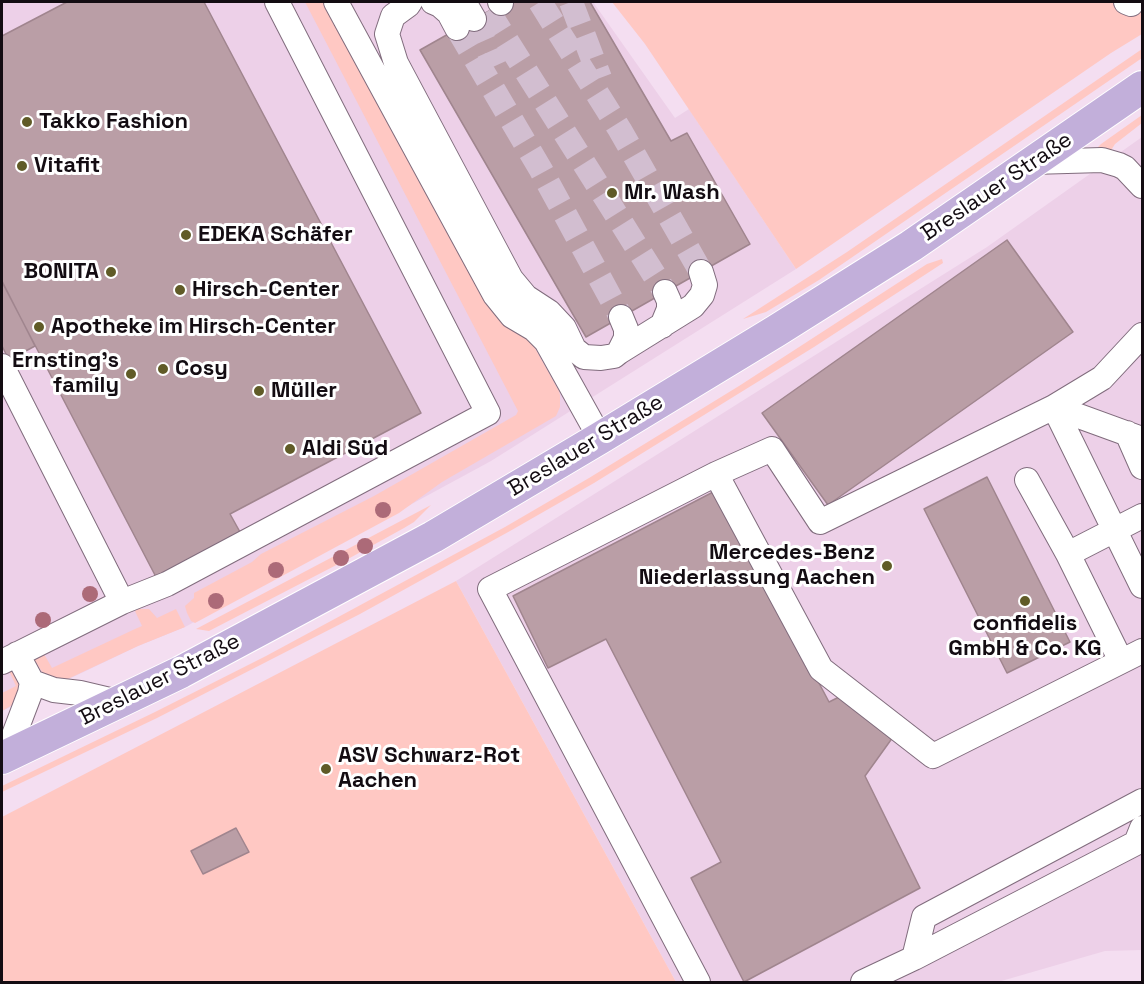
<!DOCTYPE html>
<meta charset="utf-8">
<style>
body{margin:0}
#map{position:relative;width:1144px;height:984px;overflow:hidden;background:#f4def1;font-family:"Space Grotesk",sans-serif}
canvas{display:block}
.frame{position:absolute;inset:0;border:3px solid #130c12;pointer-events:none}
</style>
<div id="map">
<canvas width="1144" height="984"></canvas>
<div class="frame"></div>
</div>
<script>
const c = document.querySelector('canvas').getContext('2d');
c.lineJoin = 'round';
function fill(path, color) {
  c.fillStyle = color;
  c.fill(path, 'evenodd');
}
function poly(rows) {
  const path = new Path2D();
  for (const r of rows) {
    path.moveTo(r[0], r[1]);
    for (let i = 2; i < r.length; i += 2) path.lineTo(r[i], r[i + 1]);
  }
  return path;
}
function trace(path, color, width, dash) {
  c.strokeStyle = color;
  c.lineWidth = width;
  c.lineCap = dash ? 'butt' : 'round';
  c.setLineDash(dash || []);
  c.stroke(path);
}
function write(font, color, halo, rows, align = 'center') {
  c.font = font + ' "Space Grotesk",sans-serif';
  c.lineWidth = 6;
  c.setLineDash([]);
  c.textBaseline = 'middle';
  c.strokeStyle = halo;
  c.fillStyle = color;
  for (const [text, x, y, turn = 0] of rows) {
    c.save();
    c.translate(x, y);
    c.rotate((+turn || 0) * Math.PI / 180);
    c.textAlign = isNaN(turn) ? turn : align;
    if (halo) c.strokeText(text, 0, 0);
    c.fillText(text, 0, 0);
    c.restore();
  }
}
const built = poly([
 [2,2,593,2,675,118,689,109,796,269,491,461,185,627,138,646,2,711],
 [1142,137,1142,950,1105,951,998,982,676,982,456,581,987,247]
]);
const green = poly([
 [305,2,327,2,489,306,499,320,531,341,559,391,560,395,560,407,556,416,442,482,399,513,195,623,191,621,187,613,185,606,194,598,194,593,252,562,261,554,374,496,516,415,518,411],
 [612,2,1142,2,1142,34,1111,53,796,269,645,44],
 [1142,49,1142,58,819,280,766,312,743,319,847,252],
 [1142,115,1142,123,1115,144,1110,152,1099,151,1098,147,1101,144],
 [942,259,943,263,814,347,594,483,510,531,360,614,270,660,157,718,2,792,2,786,155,712,266,656,505,527,589,478,739,386,927,264],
 [431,505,414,522,404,528,348,559,209,631,196,629],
 [456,581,676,982,2,982,2,817],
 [138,609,149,609,157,618,176,609,185,627,138,646,57,684,44,675,34,659,44,654,52,668,135,629,142,626,135,611],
 [12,669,20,687,21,700,2,711,2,693,16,686,9,671]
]);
const building = poly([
 [67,2,204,2,421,413,230,514,240,532,156,577,2,282,2,36,67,2],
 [505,2,590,2,671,141,687,133,750,244,586,337,420,50,505,2],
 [1007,240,1073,332,828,505,762,413,1007,240],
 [2,281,35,346,9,360,2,346,2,281],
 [987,477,1070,642,1007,673,924,509,987,477],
 [717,490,829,702,843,695,893,737,865,776,920,888,744,982,691,878,721,862,606,639,548,668,513,596,717,490],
 [236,828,249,852,203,874,191,851,236,828]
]);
const minorTunnel = poly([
 [540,2,620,130,701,272],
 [571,2,600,78],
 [488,11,665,292],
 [474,19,495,66],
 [457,28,541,170,621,317]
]);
const minor = poly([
 [336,2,495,295,512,316,534,329,546,341,600,438],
 [410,2,408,5,393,16,387,34,396,63,511,279,526,297,549,312,564,328,574,349,584,357,601,358,614,356,619,352,693,306,702,295,705,285,701,272],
 [433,2,440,5,449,13,457,28],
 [464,2,474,19],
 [500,2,501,3],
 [1126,2,1131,4],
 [1032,162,1102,160,1119,165,1125,168,1142,186],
 [662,326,669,309,669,301,665,292],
 [619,352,626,338,626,329,621,317],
 [2,366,122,602],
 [1054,407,1142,586],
 [1054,407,1142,439],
 [1127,433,1142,467],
 [716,474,821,669,933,756,1142,651],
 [1027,480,1068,554,1121,661],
 [1068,554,1142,516],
 [17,654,32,682,54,690,80,693,118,702],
 [2,662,122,602,167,584,488,413,277,2],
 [6,756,30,693,32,682],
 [914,958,924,917,1142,801],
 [698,982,490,589,716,474,772,449,820,522,1054,407,1102,378,1142,335],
 [863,982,914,958,1136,843,1142,828]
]);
const major = poly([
 [2,758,181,672,433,537,600,438,776,331,911,246,1142,87]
]);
const trees = [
 [383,510],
 [365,546],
 [341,558],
 [276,570],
 [90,594],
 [216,601],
 [43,620]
];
const markers = [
 [27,122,6,"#605b27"],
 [22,166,6,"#605b27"],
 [612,193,6,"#605b27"],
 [186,235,6,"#605b27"],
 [111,272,6,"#605b27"],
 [180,290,6,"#605b27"],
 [39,327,6,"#605b27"],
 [163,369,6,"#605b27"],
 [131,374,6,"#605b27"],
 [259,391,6,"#605b27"],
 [290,449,6,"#605b27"],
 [887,566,6,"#605b27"],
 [1025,601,6,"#605b27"],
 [326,769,6,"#605b27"]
];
const poiNames = [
 ["Takko Fashion",39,122],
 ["Vitafit",34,166],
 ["Mr. Wash",624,193],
 ["EDEKA Schäfer",198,235],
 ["BONITA",99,272,"right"],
 ["Hirsch-Center",192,290],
 ["Apotheke im Hirsch-Center",51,327],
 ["Ernsting's",119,361,"right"],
 ["family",119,386,"right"],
 ["Cosy",175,369],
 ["Müller",271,391],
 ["Aldi Süd",302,449],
 ["Mercedes-Benz",875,553,"right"],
 ["Niederlassung Aachen",875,578,"right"],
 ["confidelis",1025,624,"center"],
 ["GmbH & Co. KG",1025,649,"center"],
 ["ASV Schwarz-Rot",338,756],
 ["Aachen",338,781]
];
const streetNames = [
 ["Breslauer Straße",997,187,-34],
 ["Breslauer Straße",586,446,-31],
 ["Breslauer Straße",160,680,-27]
];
fill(built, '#edd0e8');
fill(green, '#ffc8c3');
fill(building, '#ba9ea6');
trace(building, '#a0858e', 1.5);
trace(minorTunnel, '#d2bed0', 24, [24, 12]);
trace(minor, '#806c7d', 26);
trace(major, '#fff', 34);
trace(minor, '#fff', 24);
trace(major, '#c2afda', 32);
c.fillStyle = '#ac6a78';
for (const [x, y] of trees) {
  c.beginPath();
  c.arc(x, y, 8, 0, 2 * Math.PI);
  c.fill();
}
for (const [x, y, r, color] of markers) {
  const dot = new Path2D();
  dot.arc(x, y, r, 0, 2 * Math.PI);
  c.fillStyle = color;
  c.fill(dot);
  trace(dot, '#fff', 2);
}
write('bold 22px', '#130c12', '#fff', poiNames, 'left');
write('22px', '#130c12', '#fff', streetNames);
</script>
